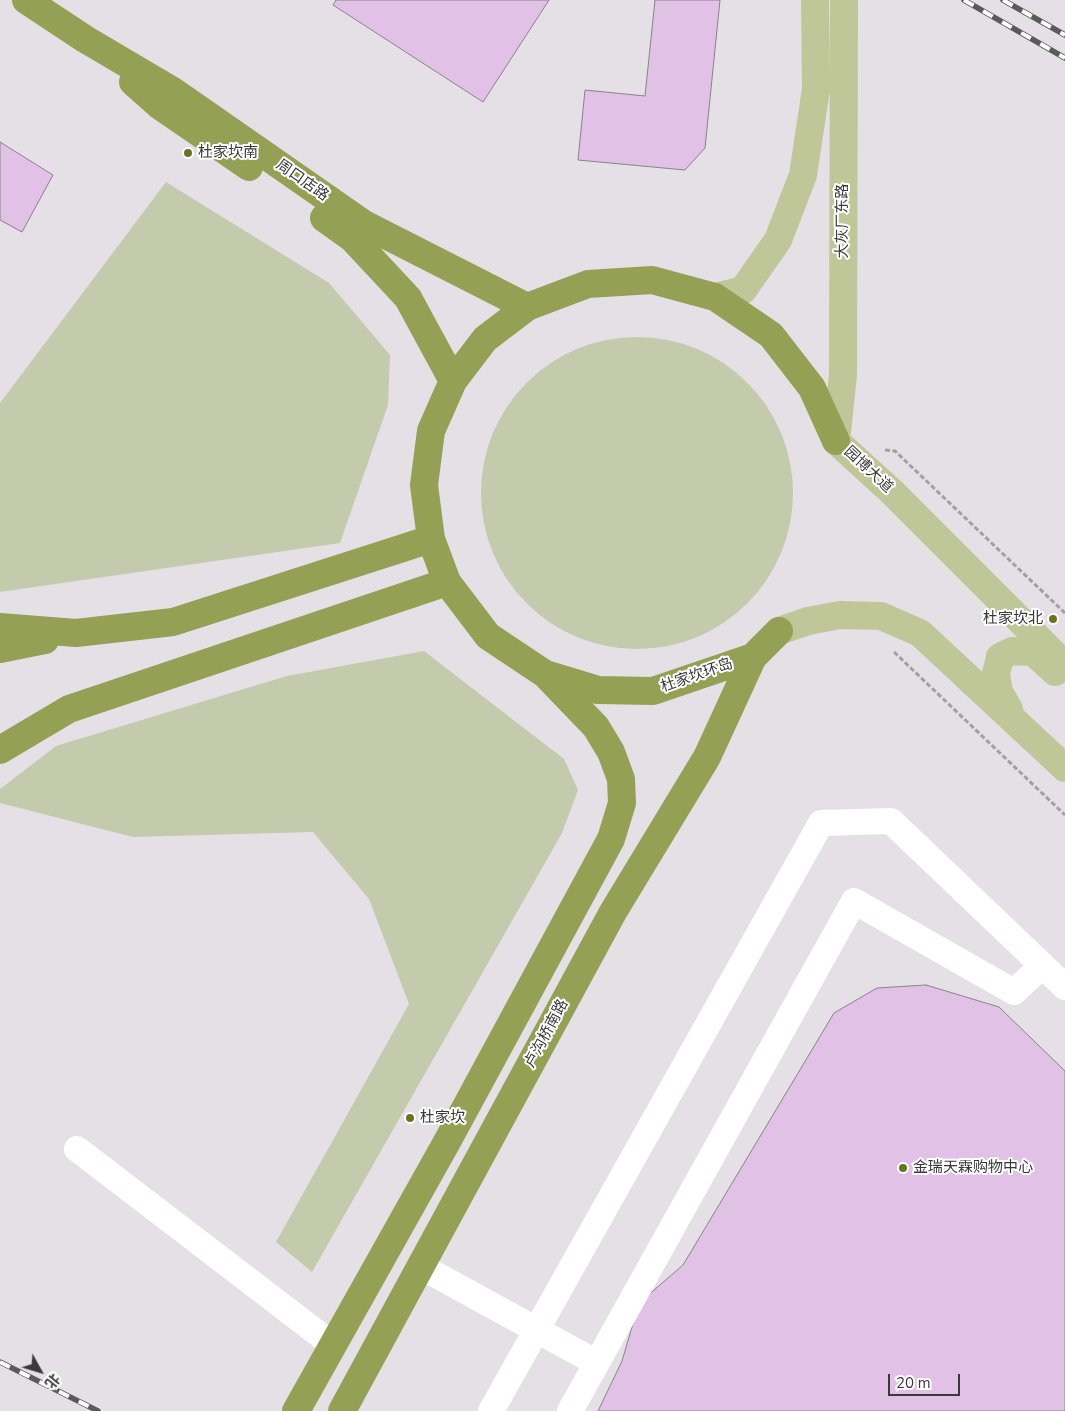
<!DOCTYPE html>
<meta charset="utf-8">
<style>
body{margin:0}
#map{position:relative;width:1065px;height:1411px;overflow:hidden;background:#e4e0e5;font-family:"Nunito Sans","Noto Sans SC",sans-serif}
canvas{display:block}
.north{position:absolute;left:15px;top:1346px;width:50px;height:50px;-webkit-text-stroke:4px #fff;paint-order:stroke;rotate:129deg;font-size:14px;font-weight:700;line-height:20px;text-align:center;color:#3a393a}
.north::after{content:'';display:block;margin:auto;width:18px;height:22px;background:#3a393a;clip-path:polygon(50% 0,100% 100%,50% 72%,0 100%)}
.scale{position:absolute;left:888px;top:1374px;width:72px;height:22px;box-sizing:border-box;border:2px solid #3a393a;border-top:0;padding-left:6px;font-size:15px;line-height:18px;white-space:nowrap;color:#3a393a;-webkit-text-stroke:4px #fff;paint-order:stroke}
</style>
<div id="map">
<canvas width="1065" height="1411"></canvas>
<div class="north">北</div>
<div class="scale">20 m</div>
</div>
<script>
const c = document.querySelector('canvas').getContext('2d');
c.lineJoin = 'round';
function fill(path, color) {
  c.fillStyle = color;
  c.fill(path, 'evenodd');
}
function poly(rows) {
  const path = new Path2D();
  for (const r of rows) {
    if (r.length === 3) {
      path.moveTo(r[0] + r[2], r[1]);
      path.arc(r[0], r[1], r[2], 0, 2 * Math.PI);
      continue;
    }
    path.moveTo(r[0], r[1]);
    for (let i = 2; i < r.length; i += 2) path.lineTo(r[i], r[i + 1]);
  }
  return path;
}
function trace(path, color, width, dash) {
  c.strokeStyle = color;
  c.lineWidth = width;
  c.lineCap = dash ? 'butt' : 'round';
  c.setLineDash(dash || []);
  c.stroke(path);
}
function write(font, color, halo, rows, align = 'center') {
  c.font = font + ' "Nunito Sans","Noto Sans SC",sans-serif';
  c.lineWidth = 4;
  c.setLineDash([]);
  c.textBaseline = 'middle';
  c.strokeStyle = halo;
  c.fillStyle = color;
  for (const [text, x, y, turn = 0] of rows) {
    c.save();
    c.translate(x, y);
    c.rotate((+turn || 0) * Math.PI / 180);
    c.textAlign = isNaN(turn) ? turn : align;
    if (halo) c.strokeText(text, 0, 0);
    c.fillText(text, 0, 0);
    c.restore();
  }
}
const green = poly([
 [166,182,329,283,390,355,388,405,340,543,0,592,0,403],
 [637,493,156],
 [424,651,564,759,578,790,562,833,312,1272,276,1242,409,1004,369,899,313,832,133,837,0,803,0,789,56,746,287,676]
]);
const building = poly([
 [336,0,549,0,483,102,333,5,336,0],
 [655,0,720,0,705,148,685,170,578,160,585,90,645,96,655,0],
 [0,142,53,175,22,232,0,220,0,142],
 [926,985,999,1007,1065,1071,1065,1411,598,1411,622,1361,639,1303,683,1265,834,1013,877,988,926,985]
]);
const path = poly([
 [885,450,895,451,1065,613],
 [894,652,1065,815]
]);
const minor = poly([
 [77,1149,333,1345],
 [420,1266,597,1363],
 [491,1411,821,823,891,821,1065,987],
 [570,1411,854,901,1014,992,1042,966]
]);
const major = poly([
 [844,0,843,375,836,441,891,491,1065,665],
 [715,297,743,290,778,240,803,175,816,89,815,0],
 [779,631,808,621,840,615,881,616,920,633,1065,768],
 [1009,709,999,692,996,674,1000,657,1012,651,1033,652,1055,672]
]);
const highway = poly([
 [26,0,85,39,173,91,364,224,527,307],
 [133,82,160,106,249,167],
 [324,218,352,238,408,298,453,381],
 [0,627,76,633,173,622,431,539],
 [779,631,753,657,653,691,598,690,545,674,488,636,447,582,431,539,424,485,431,431,453,381,485,339,527,307,588,284,652,280,715,297,771,335,812,388,836,441],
 [0,649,45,640],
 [0,750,69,709,447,582],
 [296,1411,448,1140,611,839,622,803,621,779,611,752,596,727,546,675],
 [342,1411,613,912,707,757,753,657]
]);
const rail = poly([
 [964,0,1065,58],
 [1003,0,1065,35],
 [0,1362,98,1411]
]);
const markers = [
 [188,153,5,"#69741f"],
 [1053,619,5,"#69741f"],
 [410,1118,5,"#69741f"],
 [903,1168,5,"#69741f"]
];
const poiNames = [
 ["杜家坎南",198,153],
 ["杜家坎北",1043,619,"right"],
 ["杜家坎",420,1118],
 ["金瑞天霖购物中心",913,1168]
];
const streetNames = [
 ["周口店路",302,181,35],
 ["大灰厂东路",843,221,-90],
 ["园博大道",868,470,43],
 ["杜家坎环岛",697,676,-19],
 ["卢沟桥南路",547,1034,-62]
];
fill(green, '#c4caac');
fill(building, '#e1c1e6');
trace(building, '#878388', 1);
trace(path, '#a3a0a4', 3, [5, 2.5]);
trace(minor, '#fff', 26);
trace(major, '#bfc698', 28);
trace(highway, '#94a054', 28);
trace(rail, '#5b5a5b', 5.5);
trace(rail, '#fff', 4, [11]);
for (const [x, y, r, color] of markers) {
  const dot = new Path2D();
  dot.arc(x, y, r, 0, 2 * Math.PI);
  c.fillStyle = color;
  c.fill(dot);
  trace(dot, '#fff', 2);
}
write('15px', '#3a393a', '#fff', poiNames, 'left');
write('15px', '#3a393a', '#fff', streetNames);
</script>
